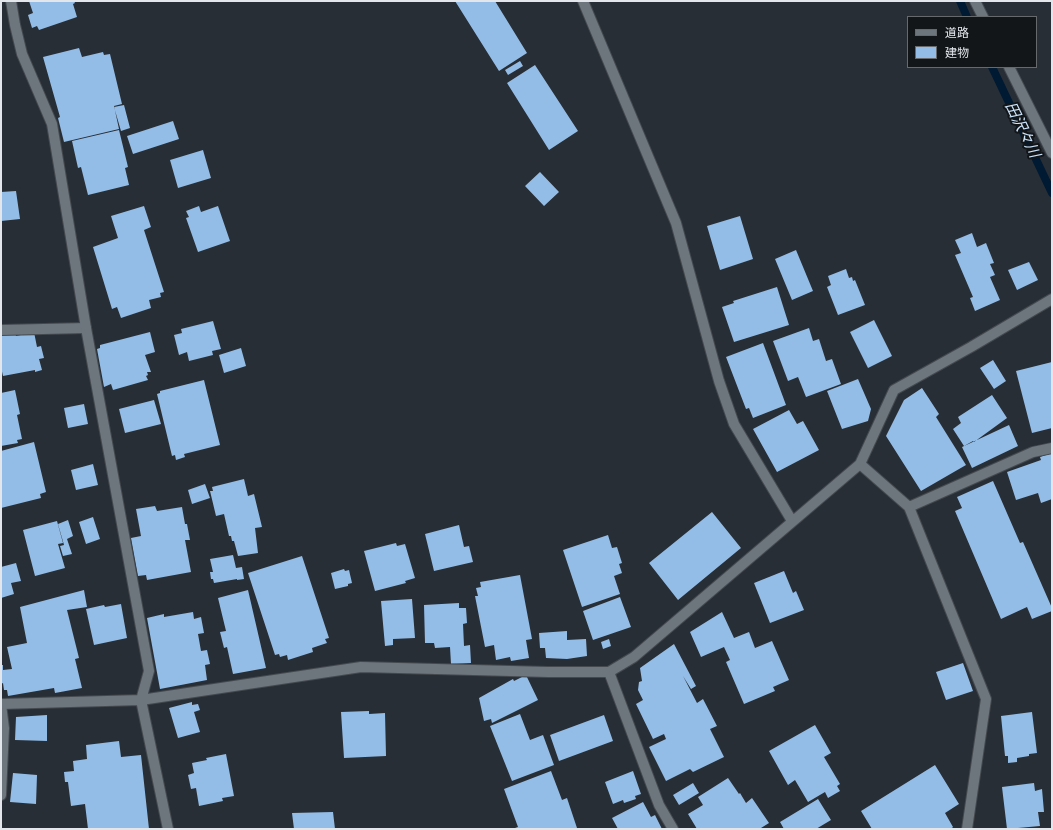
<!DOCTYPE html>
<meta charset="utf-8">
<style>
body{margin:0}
#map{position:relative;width:1053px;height:830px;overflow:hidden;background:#282e35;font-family:"Noto Serif","Noto Sans JP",serif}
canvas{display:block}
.frame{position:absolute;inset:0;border:2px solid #e3e7ec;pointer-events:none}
.legend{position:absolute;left:907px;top:16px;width:130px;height:52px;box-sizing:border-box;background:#131619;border:1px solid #666a6d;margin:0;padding:5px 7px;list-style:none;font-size:12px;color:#e3e7ec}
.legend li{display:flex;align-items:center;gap:8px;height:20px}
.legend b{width:20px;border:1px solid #666a6d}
</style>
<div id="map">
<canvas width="1053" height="830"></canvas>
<div class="frame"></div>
<ul class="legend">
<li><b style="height:5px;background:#6d757d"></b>道路</li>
<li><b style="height:11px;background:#93bde7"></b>建物</li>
</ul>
</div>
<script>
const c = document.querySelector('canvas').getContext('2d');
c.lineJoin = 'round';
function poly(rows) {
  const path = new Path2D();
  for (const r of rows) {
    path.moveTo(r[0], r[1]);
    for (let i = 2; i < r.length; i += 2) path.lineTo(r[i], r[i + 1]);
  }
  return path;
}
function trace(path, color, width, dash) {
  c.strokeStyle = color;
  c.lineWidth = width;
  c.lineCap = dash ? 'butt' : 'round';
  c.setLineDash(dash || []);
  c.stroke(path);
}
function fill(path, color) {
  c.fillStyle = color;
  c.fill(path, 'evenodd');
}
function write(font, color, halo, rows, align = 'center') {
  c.font = font + ' "Noto Serif","Noto Sans JP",serif';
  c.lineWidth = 4;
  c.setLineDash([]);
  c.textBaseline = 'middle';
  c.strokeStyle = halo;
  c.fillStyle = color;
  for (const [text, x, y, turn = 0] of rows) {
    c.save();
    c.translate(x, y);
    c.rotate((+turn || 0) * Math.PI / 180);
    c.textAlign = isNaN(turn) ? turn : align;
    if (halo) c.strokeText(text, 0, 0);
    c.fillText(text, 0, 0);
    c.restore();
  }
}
const stream = poly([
 [960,1,967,17],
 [992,67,1052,193]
]);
const building = poly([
 [29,1,74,1,75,3,73,4,77,17,39,30,37,26,32,28,28,15,33,13],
 [455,1,495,1,527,53,499,71],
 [79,48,82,57,103,52,104,55,110,54,122,104,114,106,119,129,64,142,58,118,60,117,43,57],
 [520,61,523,66,508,75,505,70],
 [535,65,578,131,549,150,507,83],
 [124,105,130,128,121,131,114,107],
 [173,121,179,139,133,154,127,136],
 [119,130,128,167,125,168,129,185,88,195,81,167,78,168,72,141],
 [203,150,211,178,178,188,170,160],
 [540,172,559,192,544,206,525,186],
 [16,191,20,219,1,221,1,192],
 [144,206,151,227,144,230,164,292,160,293,161,297,149,300,151,308,121,318,117,307,112,309,93,247,118,238,111,216],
 [199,206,201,212,218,206,230,241,198,252,186,218,189,217,186,211],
 [740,216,753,259,720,270,707,226],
 [972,233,977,247,986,243,994,263,990,264,995,275,990,277,1000,300,975,311,970,298,973,297,955,255,961,253,955,240],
 [796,250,813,291,792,300,775,259],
 [1029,262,1038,280,1017,290,1008,270],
 [846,269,849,278,852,277,853,281,855,280,865,305,838,315,827,287,831,285,828,276],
 [777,287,789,325,734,342,722,307,734,303,733,301],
 [874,320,892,356,868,368,850,332],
 [213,321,221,349,212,351,213,355,189,361,187,352,179,355,174,335,182,333,181,329],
 [809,328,813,341,819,339,826,361,832,359,841,384,806,397,798,377,788,381,773,341],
 [15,332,16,336,34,332,37,347,41,346,44,358,39,359,42,370,35,372,35,370,3,376,1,367,1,334],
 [150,332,155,352,145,355,151,372,147,372,148,375,146,376,148,380,113,390,111,384,104,387,97,349,100,348,100,345],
 [763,343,786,405,753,418,749,408,746,409,726,357],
 [241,348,246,366,224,373,219,355],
 [993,360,1006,381,994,389,980,368],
 [1052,362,1052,428,1032,433,1016,371],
 [858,379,871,409,868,421,842,429,827,391],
 [204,380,220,445,184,454,185,457,176,460,175,455,172,456,157,394,160,393,160,391],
 [922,388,939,414,936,417,966,465,921,491,886,436,904,400],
 [15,390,20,414,17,415,22,439,17,440,18,443,1,446,1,393],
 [992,395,1007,418,974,442,973,441,964,446,953,429,961,423,958,417],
 [154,400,161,424,125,433,119,409],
 [84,404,88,424,68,428,64,408],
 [789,410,797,424,803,421,819,450,777,472,753,429],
 [1009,425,1018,446,972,468,962,447],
 [34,442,46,492,40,494,41,498,1,508,1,451],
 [1052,453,1052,499,1041,503,1038,493,1016,500,1007,472,1041,460,1040,457],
 [93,464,98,485,76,490,71,470],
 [244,479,248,496,254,494,262,527,255,528,258,553,238,556,234,541,232,541,231,536,229,536,224,514,216,516,210,491,213,491,212,487],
 [993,481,1020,543,1023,542,1052,608,1052,611,1032,619,1027,607,1001,619,955,511,962,508,957,497],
 [205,484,210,498,192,504,188,490],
 [155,506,157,511,182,507,185,524,187,524,190,540,185,540,191,572,147,580,146,575,138,576,131,538,141,536,136,509],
 [712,512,741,548,678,600,649,563],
 [93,517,100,539,86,544,79,522],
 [68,520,73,536,67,539,72,554,63,556,60,546,64,545,58,524],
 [57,521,63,543,58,544,65,568,35,576,23,530],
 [459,525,464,547,469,546,473,562,434,571,425,534],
 [608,535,612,548,617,547,622,563,619,564,622,573,614,576,620,594,582,607,563,550],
 [396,543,397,546,405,544,415,578,405,581,406,583,375,591,364,551],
 [233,555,236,568,242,567,244,579,237,580,237,579,214,583,213,579,211,579,210,572,213,572,210,559],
 [302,556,329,638,325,639,327,643,312,648,313,652,288,660,287,655,280,657,279,654,275,655,248,573],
 [16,563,21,581,11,583,14,594,1,598,1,567],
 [344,569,345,571,349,570,352,583,348,584,348,586,335,589,331,573],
 [784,571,793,593,796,591,804,610,770,623,754,583],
 [520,575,532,639,526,640,529,658,511,661,510,657,496,660,494,645,485,647,475,596,478,596,476,588,481,587,480,582],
 [84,590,87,607,67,610,79,658,75,659,82,688,55,693,54,688,8,696,7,690,4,690,3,683,1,684,1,665,3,665,3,670,12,669,7,647,27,643,20,607],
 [248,590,266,668,233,674,227,647,224,648,220,632,226,631,218,598],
 [620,597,631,627,593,640,583,611],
 [412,599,415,638,393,639,393,645,385,646,381,601],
 [459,603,459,608,466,608,467,623,463,624,464,646,470,645,471,663,451,664,450,647,435,648,434,643,425,643,424,605],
 [121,604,127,638,94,645,86,609,104,605,105,607],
 [193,612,194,619,201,617,204,633,198,634,201,651,207,650,210,664,205,665,207,680,160,689,147,618,164,614,164,617],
 [722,612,734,638,749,632,755,648,772,641,789,680,773,687,775,691,744,704,726,662,730,660,724,647,701,657,690,632],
 [567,631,567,640,586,639,587,656,567,659,546,658,545,648,540,648,539,633],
 [609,639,611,646,603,649,601,642],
 [674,644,696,686,691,689,683,676,697,703,703,699,717,726,710,729,724,757,693,772,690,769,666,781,649,747,666,739,664,734,653,739,636,704,643,700,638,690,639,682,642,681,640,668],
 [963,663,973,691,946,700,936,672],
 [526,675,538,700,492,723,491,719,484,721,479,698,513,679,514,681],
 [192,702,192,705,198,704,200,710,194,712,200,732,178,738,169,708],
 [369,711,369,714,385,713,386,756,344,758,341,712],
 [1032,712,1037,753,1029,754,1029,756,1017,758,1017,762,1008,763,1008,756,1005,756,1001,716],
 [520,714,530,740,543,735,554,765,512,781,490,726],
 [47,715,47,741,15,740,16,717],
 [604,715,613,741,559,761,550,735],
 [815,725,831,753,824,757,840,784,837,786,840,791,828,798,825,792,808,802,795,780,788,785,769,751],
 [119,741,121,757,141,755,149,829,88,829,85,804,71,806,68,782,65,782,64,772,74,771,73,761,87,759,86,745],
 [226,754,234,796,222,798,223,801,199,806,196,788,191,789,188,775,194,773,192,763,207,760,206,758],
 [935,765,959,804,945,813,953,827,951,829,872,829,861,811],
 [551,771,562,800,567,798,577,828,574,829,512,829,518,827,504,789],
 [633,771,641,794,635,796,636,799,624,803,623,800,613,804,605,782],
 [13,773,37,775,36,804,10,802],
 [728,778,739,794,740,793,746,803,752,798,769,823,761,828,762,829,697,829,688,814,703,805,698,797],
 [693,783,699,793,679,805,673,795],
 [1034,783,1035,791,1042,789,1044,812,1038,812,1040,826,1007,829,1002,787],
 [818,799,831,820,816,829,784,829,780,822],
 [643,802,651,817,655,815,662,829,618,829,612,818],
 [333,812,335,829,294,829,292,813]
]);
const lane = poly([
 [1,330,86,328],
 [1,795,4,728,1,704]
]);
const street = poly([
 [11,1,15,25,22,54,52,124,86,328,149,671,141,700,168,829],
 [583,1,676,223,719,381,734,424,792,521],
 [975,1,983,17],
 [1009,67,1052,153],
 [860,464,909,507,986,699,967,829],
 [909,507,1033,452,1052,448],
 [609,672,659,805,673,829],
 [1,704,141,700,361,667,548,672,609,672,634,657,860,464,894,390,971,347,1052,299]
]);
const waterNames = [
 ["田沢々川",1022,130,64]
];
trace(stream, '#001a33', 8);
fill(building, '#93bde7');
trace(lane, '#43494f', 12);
trace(street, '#43494f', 12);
trace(lane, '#6d757d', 10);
trace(street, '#6d757d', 10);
write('italic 15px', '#cde5fd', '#131619', waterNames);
</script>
